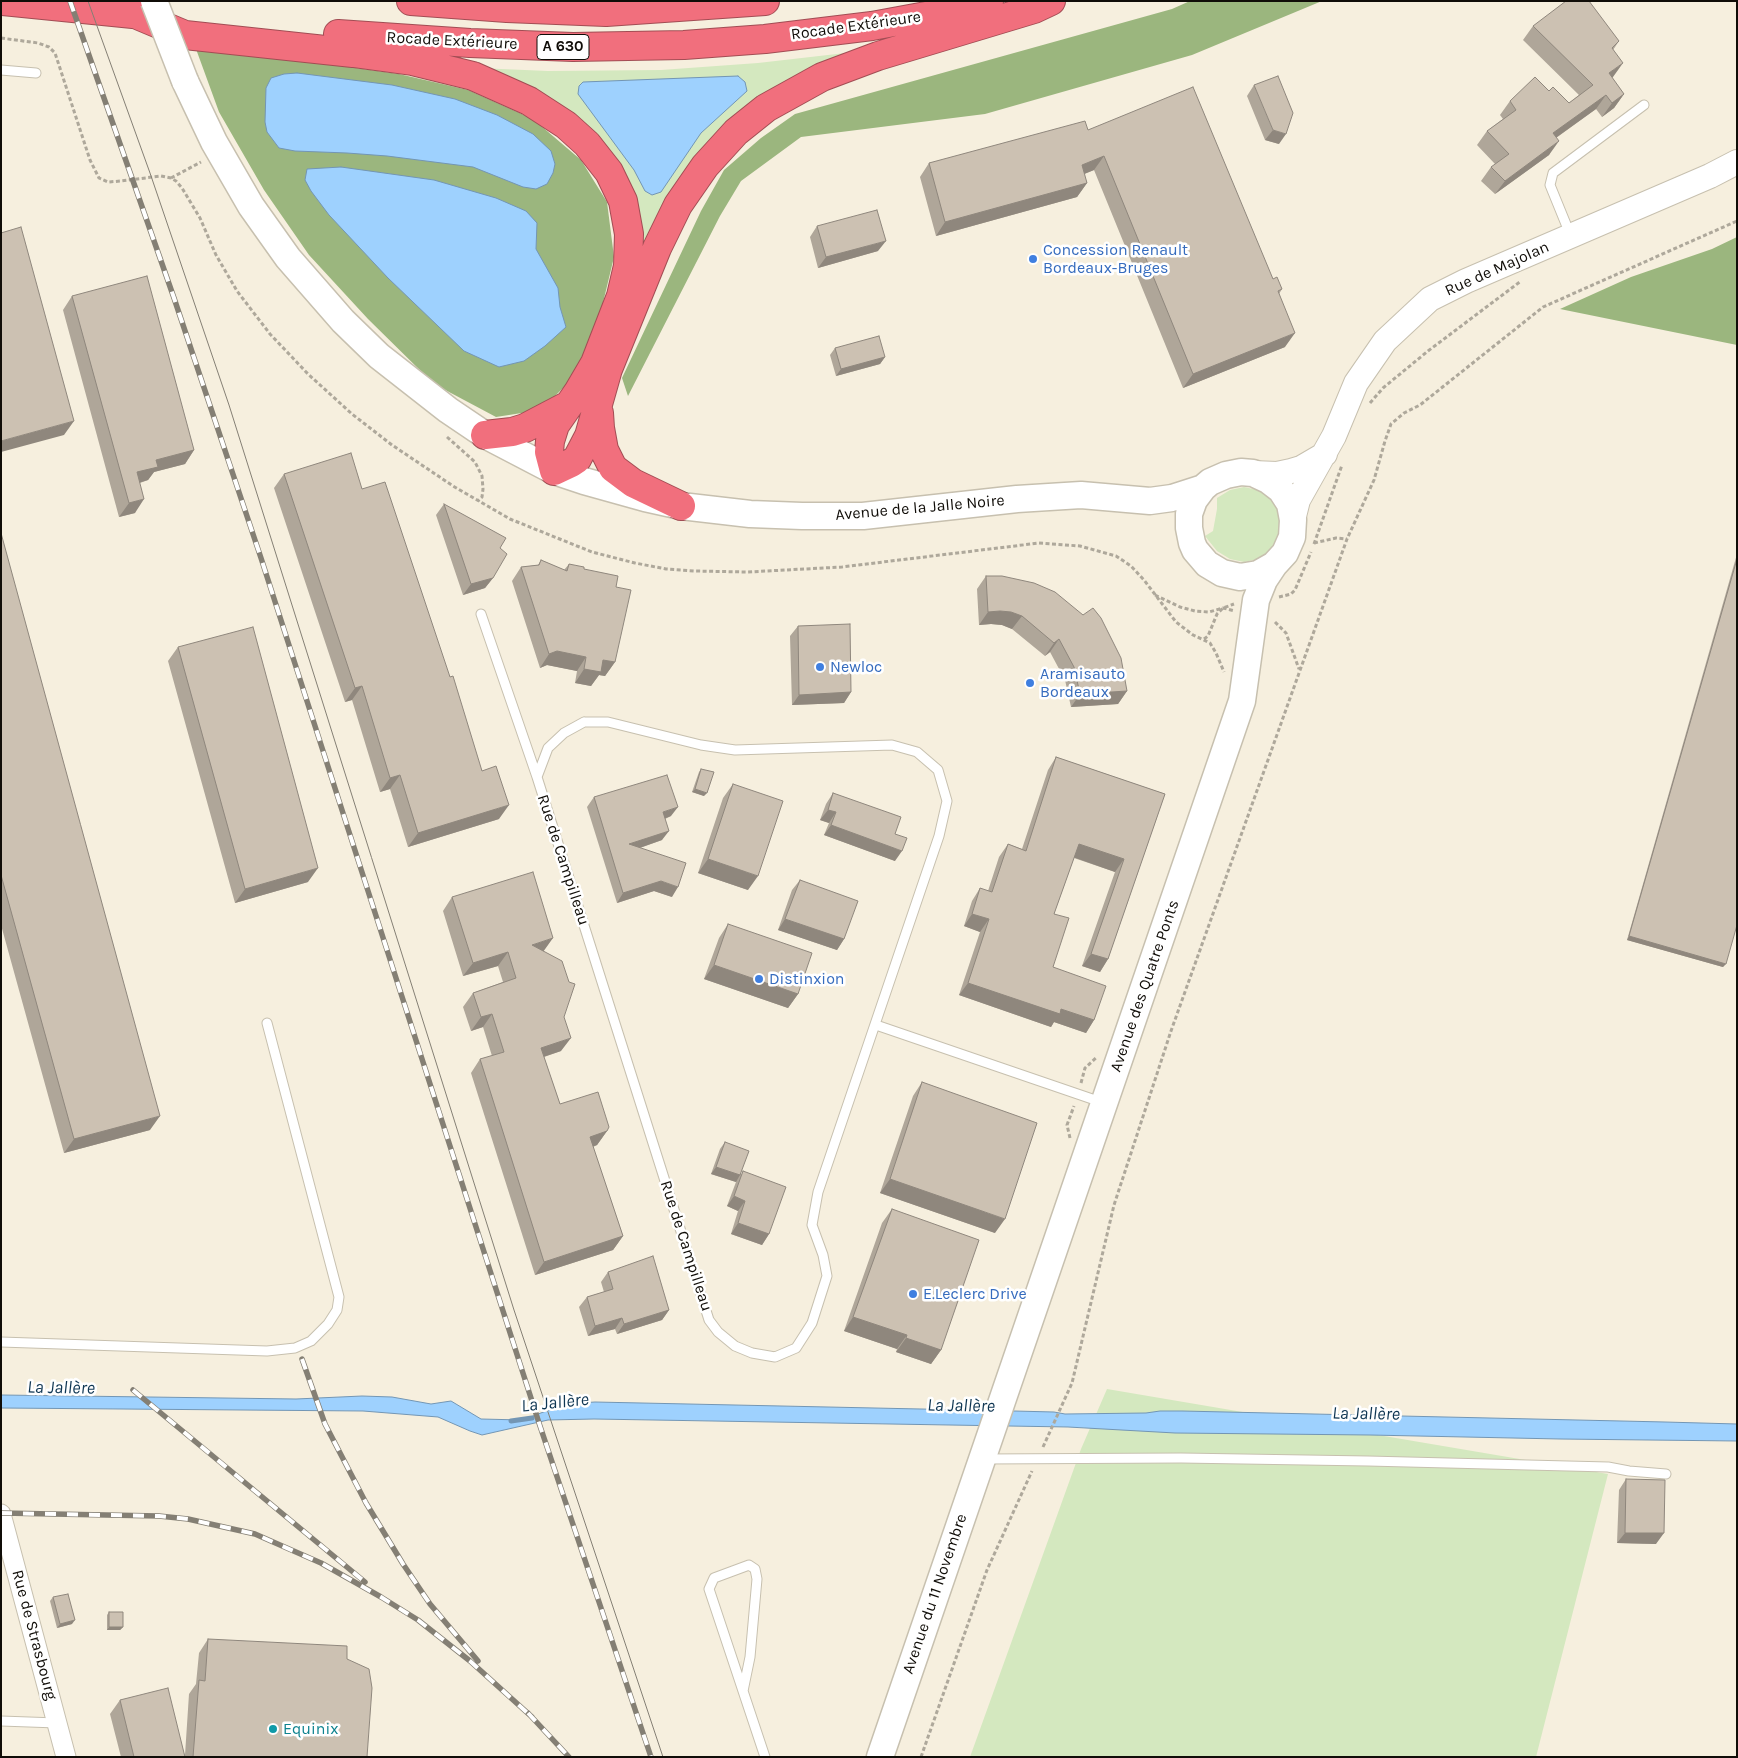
<!DOCTYPE html>
<meta charset="utf-8">
<style>
body{margin:0}
#map{position:relative;width:1738px;height:1758px;overflow:hidden;background:#f6efde;font-family:Karla,sans-serif}
canvas{display:block}
.frame{position:absolute;inset:0;border:2px solid #100d08;pointer-events:none}
</style>
<div id="map">
<canvas width="1738" height="1758"></canvas>
<div class="frame"></div>
</div>
<script>
const c = document.querySelector('canvas').getContext('2d');
c.lineJoin = 'round';
function fill(path, color) {
  c.fillStyle = color;
  c.fill(path, 'evenodd');
}
function poly(rows) {
  const path = new Path2D();
  for (const r of rows) {
    path.moveTo(r[0], r[1]);
    for (let i = 2; i < r.length; i += 2) path.lineTo(r[i], r[i + 1]);
  }
  return path;
}
function trace(path, color, width, dash) {
  c.strokeStyle = color;
  c.lineWidth = width;
  c.lineCap = dash ? 'butt' : 'round';
  c.setLineDash(dash || []);
  c.stroke(path);
}
function write(font, color, halo, rows, align = 'center') {
  c.font = font + ' Karla,sans-serif';
  c.lineWidth = 5;
  c.setLineDash([]);
  c.textBaseline = 'middle';
  c.strokeStyle = halo;
  c.fillStyle = color;
  for (const [text, x, y, turn = 0] of rows) {
    c.save();
    c.translate(x, y);
    c.rotate((+turn || 0) * Math.PI / 180);
    c.textAlign = isNaN(turn) ? turn : align;
    if (halo) c.strokeText(text, 0, 0);
    c.fillText(text, 0, 0);
    c.restore();
  }
}
const green = poly([
 [854,52,787,80,745,109,639,267,627,181,478,68,548,71,661,70,758,63],
 [1244,487,1258,490,1271,498,1279,511,1282,525,1279,539,1271,551,1258,559,1244,562,1230,559,1217,551,1205,536,1213,531,1217,509,1217,498,1230,490],
 [1107,1389,1608,1474,1536,1757,970,1757,1081,1449]
]);
const forest = poly([
 [1190,1,1322,1,1192,55,985,114,801,137,741,181,720,216,628,396,622,378,701,211,724,170,761,138,795,114,1172,9],
 [196,49,299,60,399,74,468,90,533,119,581,160,607,202,614,257,601,311,573,378,541,410,496,417,434,384,368,319,309,255,264,190,219,112],
 [1737,237,1737,345,1560,309,1631,277,1712,249]
]);
const water = poly([
 [297,73,392,85,455,99,497,115,533,134,551,151,555,164,553,173,547,184,536,189,523,187,473,167,387,156,347,153,295,151,279,148,267,132,265,122,266,88,271,78,284,74,297,73],
 [738,76,745,82,747,91,701,133,661,192,652,195,645,191,634,170,578,94,579,86,583,82,738,76],
 [341,167,434,180,496,198,526,211,537,223,536,249,558,288,560,307,566,327,545,346,524,361,499,367,464,351,388,278,329,215,311,191,305,180,307,169,341,167],
 [1,1395,296,1399,362,1396,392,1397,431,1404,451,1401,481,1419,522,1420,565,1404,595,1402,1014,1411,1054,1412,1065,1414,1146,1413,1160,1411,1182,1411,1665,1422,1737,1424,1737,1441,1560,1439,1370,1435,1175,1433,1068,1427,594,1419,548,1420,482,1435,470,1431,438,1417,363,1411,1,1408,1,1395]
]);
const stream = poly([
 [511,1421,532,1418]
]);
const path = poly([
 [1,38,38,43,49,47,55,53,90,160,99,178,108,182,121,181,161,176,171,178,176,181,182,188,200,218,216,255,237,291,270,334,308,374,352,414,392,445,453,486,510,519,592,552,635,563,666,569,695,571,748,572,842,567,1039,543,1080,546,1116,556,1131,566,1144,580,1176,622,1193,635,1210,643,1216,653,1224,672],
 [171,178,201,162],
 [1370,403,1383,388,1428,351,1521,281],
 [447,437,475,462,482,476,483,489,482,497,478,501],
 [1314,543,1336,538,1347,539],
 [1314,544,1342,465],
 [1155,595,1180,607,1195,611,1209,612,1223,608,1235,611],
 [1279,597,1291,594,1295,590,1311,552],
 [1275,622,1286,633,1299,669],
 [1204,639,1208,636,1217,614,1223,608,1234,604],
 [1081,1083,1085,1068,1097,1057],
 [1070,1138,1067,1125,1074,1106],
 [1043,1447,1072,1383,1114,1205,1171,1031,1347,539,1374,480,1385,441,1391,424,1404,413,1420,405,1543,307,1737,221],
 [921,1757,987,1570,1032,1471]
]);
const service = poly([
 [1,70,36,73],
 [1570,234,1550,185,1553,173,1644,105],
 [481,614,537,777],
 [584,722,608,722,701,745,735,750,892,745,917,752,938,770,947,801,939,836,818,1192,812,1225,823,1255,827,1276,812,1323,796,1348,775,1357,752,1353,735,1346,718,1332,709,1320,537,777,548,748,564,733,584,722],
 [876,1025,1101,1102],
 [1,1342,267,1351,295,1348,311,1341,328,1324,337,1310,339,1297,267,1023],
 [984,1459,1181,1458,1368,1461,1608,1467,1629,1471,1666,1474],
 [743,1691,750,1657,757,1579,755,1569,749,1565,714,1578,709,1589,765,1757],
 [1,1721,57,1723]
]);
const minor = poly([
 [1,1514,66,1757]
]);
const tertiary = poly([
 [1253,473,1277,474,1291,471,1301,468,1325,454],
 [1293,520,1298,500,1334,436,1356,383,1385,341,1430,299,1466,281,1710,176,1737,162]
]);
const secondary = poly([
 [185,81,214,142,251,206,288,258,343,321,379,356,448,410,485,435,554,471,584,481,645,498,681,506,750,514,802,516,863,516,1017,499,1081,495,1150,501,1172,498,1203,488,1210,482,1226,475,1241,472,1253,473,1268,480,1281,490,1290,504,1293,520,1292,537,1285,553,1274,565,1258,574,1240,577,1222,573,1207,564,1195,550,1192,543,1189,528,1189,514,1194,500,1203,488],
 [880,1757,1242,701,1256,600,1264,580,1274,565]
]);
const motorway = poly([
 [3,1,153,16],
 [411,1,507,8,606,12,765,1],
 [135,14,185,35,353,53,412,61,473,76,529,101,566,125,587,144,609,172,623,201,629,234,628,266,621,296,595,363,578,392,555,425,550,441,549,452,554,471,571,463,577,459,589,436,608,369,657,248,678,205,705,166,736,132,766,108,822,77,878,56,1034,9,1051,1],
 [338,34,470,43,573,47,684,45,765,39,872,26,937,14,989,1],
 [599,413,600,428,604,450,613,468,633,483,681,506],
 [485,435,512,432,525,428,567,406]
]);
const tram = poly([
 [88,1,150,173,229,405,514,1310,663,1757]
]);
const rail = poly([
 [70,1,174,298,261,558,540,1426,651,1757],
 [302,1359,325,1424,366,1503,403,1564,430,1604,478,1661],
 [133,1390,365,1582],
 [1,1513,159,1516,188,1519,255,1534,321,1563,381,1597,418,1620,470,1661,532,1717],
 [528,1713,569,1757]
]);
const secondaryBridge = poly([
 [154,1,185,81]
]);
const wall = poly([
 [1533,26,1619,41,1613,50,1613,77,1612,78,1624,94,1614,108,1602,117,1596,109,1556,138,1549,155,1495,194,1481,181,1491,167,1495,164,1477,145,1487,131,1503,119,1500,115,1510,101,1549,91,1569,103,1579,95,1523,40],
 [1254,85,1279,144,1265,140,1247,96],
 [1088,130,1273,279,1282,289,1279,294,1285,347,1183,388,1094,170,1084,174,1087,183,1077,197,936,236,920,177,929,163],
 [817,226,878,251,818,268,810,237],
 [72,296,194,450,185,464,154,472,148,480,140,483,135,513,119,517,63,310],
 [835,348,885,357,880,364,836,376,830,355],
 [284,474,362,489,482,771,499,819,408,847,390,789,380,792,352,700,345,702,274,488],
 [444,504,500,548,493,578,485,588,463,595,436,515],
 [1,533,150,1130,64,1153,1,925],
 [1737,554,1737,925,1723,967,1627,940],
 [541,560,564,570,569,564,584,569,616,587,615,662,605,676,599,675,591,686,575,683,577,671,547,665,540,668,512,581,521,567,538,565],
 [986,576,1127,691,1118,704,1071,707,1065,680,1050,652,1045,656,1012,629,1002,625,991,624,979,625,977,589],
 [798,626,851,692,844,703,792,705,790,636],
 [178,647,308,882,235,903,168,661],
 [1056,757,1165,794,1108,959,1100,972,1082,966,1115,872,1074,858,1054,914,1053,967,1094,1020,1086,1033,1054,1022,1051,1027,959,995,980,932,964,926,972,901,980,888,988,891,999,857,1008,844,1022,849,1048,770],
 [701,769,704,796,692,792,699,772],
 [733,784,748,890,698,873,723,798],
 [833,793,895,834,895,861,824,835,829,823,820,820,826,804],
 [594,797,671,816,665,819,662,840,640,848,672,897,654,891,617,903,587,807],
 [800,880,844,939,837,950,778,930,792,890],
 [452,897,544,951,564,1017,561,1051,544,1057,560,1104,607,1131,597,1145,593,1147,623,1236,613,1250,535,1275,471,1073,480,1059,492,1056,483,1027,471,1031,463,1007,473,993,503,982,498,966,463,976,443,911],
 [728,924,798,994,788,1008,704,979,719,938],
 [922,1082,995,1233,880,1193,913,1096],
 [725,1142,741,1175,743,1171,769,1234,762,1245,731,1234,738,1211,727,1206,736,1182,711,1174,720,1149],
 [892,1209,941,1350,931,1364,896,1352,897,1349,844,1331,882,1223],
 [608,1272,669,1310,662,1320,617,1334,615,1329,588,1336,579,1307,587,1297,604,1292,601,1282],
 [1626,1479,1656,1544,1617,1543,1619,1490],
 [53,1597,72,1624,57,1628,50,1601],
 [109,1612,123,1627,120,1630,107,1630,107,1615],
 [208,1639,347,1659,367,1757,121,1757,110,1714,120,1700,185,1755,189,1694,196,1684,199,1653]
]);
const shadedWall = poly([
 [1623,63,1613,77,1599,87,1609,73],
 [1624,94,1614,108,1602,117,1612,103],
 [1606,95,1596,109,1543,147,1553,133],
 [1273,130,1286,134,1279,144,1265,140],
 [1559,141,1549,155,1495,194,1505,181],
 [1104,156,1094,170,1072,179,1082,165],
 [1087,183,1077,197,936,236,945,222],
 [886,241,878,251,818,268,826,257],
 [1295,333,1285,347,1183,388,1193,374],
 [885,357,880,364,836,376,841,369],
 [74,421,64,435,1,452,1,441],
 [194,450,185,464,154,472,148,480,128,486,137,472,156,460],
 [144,499,135,513,119,517,129,503],
 [493,578,485,588,463,595,471,584],
 [1000,611,1011,612,1022,616,1012,629,1002,625,991,624,979,625,988,612],
 [1059,639,1050,652,1045,656,1054,643],
 [557,651,586,657,577,671,547,665,540,668,549,654],
 [603,660,615,662,605,676,599,675,591,686,575,683,584,669],
 [362,686,352,700,345,702,355,688],
 [1127,691,1118,704,1071,707,1080,694],
 [851,692,844,703,792,705,799,695],
 [400,775,390,789,380,792,390,778],
 [695,789,707,793,704,796,692,792],
 [509,805,499,819,408,847,418,833],
 [678,807,671,816,656,822,663,812],
 [828,810,836,812,829,823,820,820],
 [831,825,902,851,895,861,824,835],
 [669,831,662,840,622,854,629,844],
 [1079,844,1124,859,1115,872,1070,856],
 [708,859,758,876,748,890,698,873],
 [318,868,308,882,235,903,245,889],
 [661,881,678,887,672,897,654,891,617,903,623,893],
 [972,914,989,919,980,932,964,926],
 [785,919,844,939,837,950,778,930],
 [1629,936,1726,964,1723,967,1627,940],
 [553,938,543,952,532,945],
 [508,952,498,966,463,976,473,963],
 [1091,954,1108,959,1100,972,1082,966],
 [714,965,798,994,788,1008,704,979],
 [968,983,1061,1009,1094,1020,1086,1033,1054,1022,1051,1027,959,995],
 [492,1014,483,1027,471,1031,481,1017],
 [571,1038,561,1051,531,1061,541,1048],
 [160,1116,150,1130,64,1153,74,1139],
 [607,1131,597,1145,581,1151,590,1137],
 [716,1167,740,1175,736,1182,711,1174],
 [890,1179,1005,1219,995,1233,880,1193],
 [734,1196,745,1201,738,1211,727,1206],
 [738,1223,769,1234,762,1245,731,1234],
 [623,1236,613,1250,535,1275,544,1262],
 [669,1310,662,1320,617,1334,624,1324],
 [853,1317,907,1335,897,1349,844,1331],
 [622,1318,615,1329,588,1336,595,1326],
 [906,1338,941,1350,931,1364,896,1352],
 [1625,1533,1664,1533,1656,1544,1617,1543],
 [75,1620,72,1624,57,1628,60,1624],
 [109,1627,123,1627,120,1630,107,1630]
]);
const building = poly([
 [1566,1,1589,1,1619,41,1612,48,1623,63,1609,73,1624,94,1612,103,1606,95,1553,133,1559,141,1505,181,1491,167,1509,154,1487,131,1516,110,1510,101,1535,77,1549,91,1553,87,1569,103,1593,85,1533,26,1566,1],
 [1278,76,1293,113,1286,134,1273,130,1254,85,1278,76],
 [1193,87,1273,279,1277,277,1282,289,1278,291,1295,333,1193,374,1104,156,1082,165,1087,183,945,222,929,163,1085,121,1088,130,1193,87],
 [877,210,886,241,826,257,817,226,877,210],
 [21,227,74,421,1,441,1,233,21,227],
 [147,276,194,450,156,460,158,467,137,472,144,499,129,503,72,296,147,276],
 [879,336,885,357,841,369,835,348,879,336],
 [351,453,362,489,385,482,450,677,453,676,482,771,496,766,509,805,418,833,400,775,390,778,362,686,355,688,284,474,351,453],
 [444,504,506,538,500,548,507,554,493,578,471,584,444,504],
 [1,533,160,1116,74,1139,1,875,1,533],
 [1737,559,1737,925,1726,964,1629,936,1737,559],
 [541,560,567,571,569,564,584,567,584,569,618,576,616,587,631,590,615,662,603,660,601,672,584,669,586,657,557,651,549,654,521,567,539,565,541,560],
 [986,576,1002,576,1034,583,1055,592,1083,615,1093,608,1101,618,1121,658,1127,691,1080,694,1074,667,1059,639,1054,643,1022,616,1011,612,1000,611,988,612,986,576],
 [850,624,851,692,799,695,798,626,850,624],
 [253,627,318,868,245,889,178,647,253,627],
 [1056,757,1165,794,1108,959,1091,954,1124,859,1079,844,1054,914,1069,918,1053,967,1106,986,1094,1020,1061,1009,1060,1014,968,983,989,919,972,914,980,888,992,892,1008,844,1026,851,1056,757],
 [701,769,714,772,707,793,695,789,701,769],
 [667,775,678,807,663,812,669,831,629,844,686,863,678,887,661,881,623,893,594,797,667,775],
 [733,784,783,801,758,876,708,859,733,784],
 [833,793,901,817,895,834,907,838,902,851,831,825,836,812,828,810,833,793],
 [533,872,553,938,532,945,562,961,569,982,575,984,564,1017,571,1038,541,1048,560,1104,598,1092,609,1127,607,1131,590,1137,623,1236,544,1262,480,1059,504,1052,492,1014,481,1017,473,993,516,978,508,952,473,963,452,897,533,872],
 [800,880,858,901,844,939,785,919,800,880],
 [728,924,812,953,798,994,714,965,728,924],
 [922,1082,1037,1123,1005,1219,890,1179,922,1082],
 [725,1142,749,1151,740,1175,716,1167,725,1142],
 [743,1171,786,1187,769,1234,738,1223,745,1201,734,1196,743,1171],
 [892,1209,979,1240,941,1350,906,1338,907,1335,853,1317,892,1209],
 [653,1256,669,1310,624,1324,622,1318,595,1326,587,1297,613,1289,608,1272,653,1256],
 [1626,1479,1665,1480,1664,1533,1625,1533,1626,1479],
 [68,1594,75,1620,60,1624,53,1597,68,1594],
 [109,1612,123,1612,123,1627,109,1627,109,1612],
 [208,1639,347,1646,347,1659,369,1669,372,1688,367,1757,193,1757,199,1680,205,1681,208,1639],
 [168,1688,185,1757,134,1757,120,1700,168,1688]
]);
const markers = [
 [1033,259,5,"#3f7fe0"],
 [820,667,5,"#3f7fe0"],
 [1030,683,5,"#3f7fe0"],
 [759,979,5,"#3f7fe0"],
 [913,1294,5,"#3f7fe0"],
 [273,1729,5,"#0f9aa8"]
];
const shields = [
 [563,47,52]
];
const shieldNames = [
 ["A 630",563,47]
];
const streetNames = [
 ["Rocade Extérieure",856,26,-8],
 ["Rocade Extérieure",452,41,3],
 ["Rue de Majolan",1497,269,-24],
 ["Avenue de la Jalle Noire",920,508,-5],
 ["Rue de Campilleau",563,860,72],
 ["Avenue des Quatre Ponts",1145,986,-71],
 ["Rue de Campilleau",686,1246,72],
 ["Avenue du 11 Novembre",935,1594,-71],
 ["Rue de Strasbourg",34,1635,75]
];
const shopNames = [
 ["Concession Renault",1043,250],
 ["Bordeaux-Bruges",1043,268],
 ["Newloc",830,667],
 ["Aramisauto",1040,674],
 ["Bordeaux",1040,692],
 ["Distinxion",769,979],
 ["E.Leclerc Drive",923,1294]
];
const cultureNames = [
 ["Equinix",283,1729]
];
const waterNames = [
 ["La Jallère",61,1388,1],
 ["La Jallère",555,1403,-6],
 ["La Jallère",961,1406,1],
 ["La Jallère",1366,1414,1]
];
fill(green, '#d4e8bf');
fill(forest, '#9bb67e');
fill(water, '#9ed1fe');
trace(water, '#7396b4', 1);
trace(stream, '#7396b4', 5);
trace(service, '#c7c0af', 11);
trace(minor, '#c7c0af', 21);
trace(tertiary, '#c7c0af', 26);
trace(secondary, '#c7c0af', 29);
trace(motorway, '#a24d54', 30);
trace(path, '#aea89b', 3, [4, 2.5]);
trace(service, '#fff', 9);
trace(minor, '#fff', 19);
trace(tertiary, '#fff', 24);
trace(secondary, '#fff', 26);
trace(motorway, '#f16f7d', 28);
trace(tram, '#847f74', 1);
trace(rail, '#847f74', 5.5);
trace(rail, '#fff', 4, [11]);
trace(secondaryBridge, '#c7c0af', 29, []);
trace(secondaryBridge, '#fff', 26);
fill(wall, '#afa699');
fill(shadedWall, '#8f877d');
fill(building, '#ccc1b2');
trace(building, '#8f877d', 1);
for (const [x, y, r, color] of markers) {
  const dot = new Path2D();
  dot.arc(x, y, r, 0, 2 * Math.PI);
  c.fillStyle = color;
  c.fill(dot);
  trace(dot, '#fff', 2);
}
for (const [x, y, w] of shields) {
  const box = new Path2D();
  box.roundRect(x - w / 2, y - 12.5, w, 25, 4);
  c.fillStyle = '#fff';
  c.fill(box);
  trace(box, '#100d08', 1);
}
write('bold 15px', '#100d08', null, shieldNames);
write('16px', '#100d08', '#fff', streetNames);
write('16px', '#366cbe', '#fff', shopNames, 'left');
write('16px', '#0d838f', '#fff', cultureNames, 'left');
write('italic 18px', '#0e3552', '#fff', waterNames);
</script>
